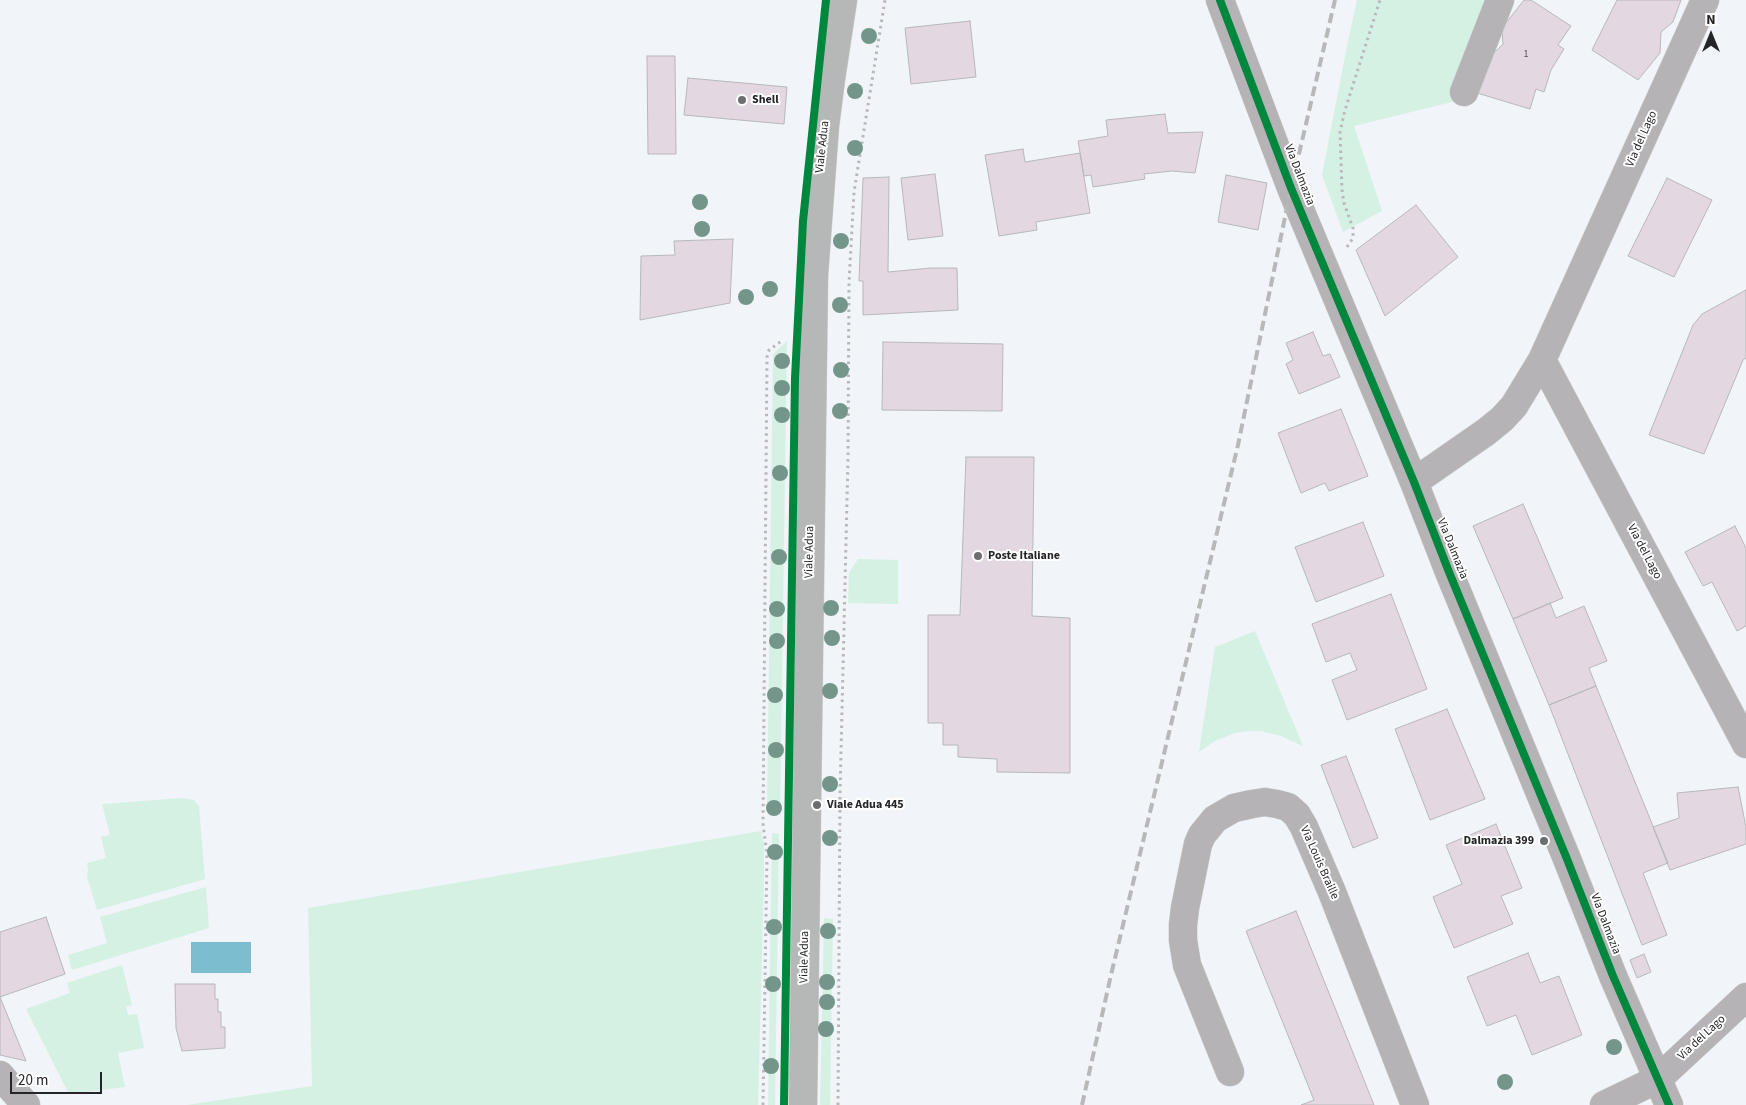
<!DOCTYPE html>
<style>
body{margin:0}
#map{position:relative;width:1746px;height:1105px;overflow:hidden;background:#f1f4f8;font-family:"Source Sans 3",sans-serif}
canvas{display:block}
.north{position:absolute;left:1686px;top:10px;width:50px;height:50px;-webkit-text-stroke:4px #fff;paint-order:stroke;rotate:0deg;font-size:14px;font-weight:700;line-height:20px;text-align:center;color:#242528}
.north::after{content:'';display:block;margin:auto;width:18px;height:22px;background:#242528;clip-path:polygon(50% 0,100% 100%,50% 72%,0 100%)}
.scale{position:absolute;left:10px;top:1072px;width:92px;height:22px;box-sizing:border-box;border:2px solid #242528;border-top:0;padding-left:6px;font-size:15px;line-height:18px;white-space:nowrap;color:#242528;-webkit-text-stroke:4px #fff;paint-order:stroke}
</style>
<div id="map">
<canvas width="1746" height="1105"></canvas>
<div class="north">N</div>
<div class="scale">20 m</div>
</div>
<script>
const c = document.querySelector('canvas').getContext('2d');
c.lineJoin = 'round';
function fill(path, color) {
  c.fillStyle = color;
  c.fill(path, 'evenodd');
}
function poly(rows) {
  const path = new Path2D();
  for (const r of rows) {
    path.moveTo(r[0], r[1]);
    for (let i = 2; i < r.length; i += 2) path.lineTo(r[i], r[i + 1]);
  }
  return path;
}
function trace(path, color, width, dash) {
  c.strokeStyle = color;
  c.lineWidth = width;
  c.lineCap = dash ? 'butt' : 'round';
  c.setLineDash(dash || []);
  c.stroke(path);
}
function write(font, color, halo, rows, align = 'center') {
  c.font = font + ' "Source Sans 3",sans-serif';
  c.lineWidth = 4;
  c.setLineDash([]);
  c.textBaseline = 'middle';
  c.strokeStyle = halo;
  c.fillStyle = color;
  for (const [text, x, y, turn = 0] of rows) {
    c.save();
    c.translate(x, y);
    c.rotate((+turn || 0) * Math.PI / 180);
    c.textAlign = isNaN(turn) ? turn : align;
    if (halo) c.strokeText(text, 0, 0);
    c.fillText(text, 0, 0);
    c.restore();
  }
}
const green = poly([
 [1357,0,1491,0,1456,101,1354,126,1382,211,1343,232,1322,175,1346,51],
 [787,341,780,812,767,812,773,354],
 [858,559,898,560,898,604,848,603,849,573],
 [1255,631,1303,746,1281,736,1261,731,1249,731,1235,733,1215,741,1199,752,1215,647],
 [182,798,194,800,199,806,205,879,97,910,87,877,88,870,87,863,106,858,101,837,110,835,102,804],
 [761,831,764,844,764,877,758,1105,187,1105,312,1086,308,908],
 [772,833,779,834,775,1105,768,1105],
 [206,887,209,928,72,970,68,955,107,943,100,917],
 [824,918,833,919,830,1105,820,1105],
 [122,965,132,1005,126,1007,128,1015,137,1014,144,1048,118,1053,125,1087,69,1094,26,1009,70,993,67,983]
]);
const water = poly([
 [191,942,251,942,251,973,191,973]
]);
const building = poly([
 [1524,0,1531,0,1571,26,1558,45,1564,49,1551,70,1544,92,1536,89,1530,109,1477,93,1485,62,1503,44,1502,28,1524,0],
 [1617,0,1681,0,1673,22,1661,32,1660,53,1638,80,1592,50,1617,0],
 [970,21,976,77,911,84,905,28,970,21],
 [647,56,675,56,676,154,648,154,647,56],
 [688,78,787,87,784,124,684,115,688,78],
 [1165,114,1168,133,1203,132,1195,173,1172,171,1144,174,1145,179,1093,187,1091,175,1084,176,1078,141,1108,136,1106,120,1165,114],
 [1023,149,1025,162,1080,153,1090,213,1036,222,1037,230,999,236,985,155,1023,149],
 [935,174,943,236,908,240,901,178,935,174],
 [1226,175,1267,183,1258,230,1218,222,1226,175],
 [889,177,888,272,931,268,957,268,958,310,863,315,863,281,859,281,863,178,889,177],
 [1667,178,1712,200,1674,277,1628,256,1667,178],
 [1416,205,1458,257,1385,316,1356,250,1416,205],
 [733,239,730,303,640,320,641,256,675,255,674,241,733,239],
 [1746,290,1746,358,1743,360,1704,454,1649,435,1693,325,1702,314,1746,290],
 [1313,332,1323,356,1330,354,1340,377,1299,394,1286,364,1293,360,1286,343,1313,332],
 [883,342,1003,344,1002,411,882,410,883,342],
 [1341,409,1368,476,1329,491,1325,483,1301,493,1278,433,1341,409],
 [966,457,1034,457,1032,616,1070,618,1070,773,997,772,997,759,958,757,958,745,943,745,943,723,928,723,928,615,960,615,966,457],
 [1523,504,1563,598,1513,619,1473,526,1523,504],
 [1363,522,1384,576,1316,602,1295,547,1363,522],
 [1735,526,1746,548,1746,626,1737,631,1712,582,1703,586,1685,552,1735,526],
 [1391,594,1427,689,1347,720,1332,680,1357,670,1350,653,1326,662,1312,624,1391,594],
 [1550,603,1556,618,1584,606,1607,661,1589,668,1596,686,1549,705,1513,619,1550,603],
 [1596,686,1668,863,1643,873,1667,935,1642,945,1549,705,1596,686],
 [1447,709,1485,799,1430,820,1395,729,1447,709],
 [1346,756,1378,838,1353,848,1321,765,1346,756],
 [1738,787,1746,827,1746,844,1670,870,1653,827,1679,818,1677,793,1738,787],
 [1496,824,1522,888,1501,896,1513,924,1454,948,1433,897,1462,884,1446,845,1496,824],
 [1296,911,1374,1105,1301,1105,1314,1100,1246,931,1296,911],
 [46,917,65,974,0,997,26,1061,0,1055,0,932,46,917],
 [1528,953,1540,983,1559,976,1582,1035,1532,1055,1516,1015,1487,1026,1467,977,1528,953],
 [1644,954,1651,972,1637,978,1630,960,1644,954],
 [175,984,215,984,215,999,218,999,218,1012,221,1012,221,1027,225,1027,225,1048,182,1051,176,1028,175,984]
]);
const path = poly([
 [1347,247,1353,238,1353,228,1344,203,1342,190,1340,132,1345,110,1380,0],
 [763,1105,767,854,763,824,767,357,769,350,783,340],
 [838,1105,840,795,848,458,849,282,854,192,885,0]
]);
const minor = poly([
 [1220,0,1291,188,1414,482,1449,572,1567,859,1613,976,1669,1105],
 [1705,0,1542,360,1746,744],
 [1464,92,1500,0],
 [1414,482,1486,432,1502,419,1514,406,1542,360],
 [1230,1072,1187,965,1183,940,1183,925,1185,908,1198,844,1202,835,1215,819,1234,808,1252,804,1265,802,1277,804,1288,807,1297,815,1304,827,1332,892,1415,1105],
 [0,1075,26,1105],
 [1604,1105,1658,1079,1746,997]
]);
const major = poly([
 [803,1105,814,275,825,126,831,79,843,0]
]);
const rail = poly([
 [1082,1105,1111,975,1238,445,1291,188,1335,0]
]);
const cycleway = poly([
 [1220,0,1291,188,1414,482,1449,572,1567,859,1613,976,1669,1105],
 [784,1105,795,378,803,221,826,0]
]);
const trees = [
 [869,36],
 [855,91],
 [855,148],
 [700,202],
 [702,229],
 [841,241],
 [770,289],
 [746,297],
 [840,305],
 [782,361],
 [841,370],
 [782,388],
 [840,411],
 [782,415],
 [780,473],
 [779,557],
 [831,608],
 [777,609],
 [832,638],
 [777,641],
 [830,691],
 [775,695],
 [776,750],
 [830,784],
 [774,808],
 [830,838],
 [775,852],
 [774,927],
 [828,931],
 [827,982],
 [773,984],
 [827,1002],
 [826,1029],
 [1614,1047],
 [771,1066],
 [1505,1082]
];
const markers = [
 [742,100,5,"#6c6d71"],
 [978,556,5,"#6c6d71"],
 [817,805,5,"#6c6d71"],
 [1544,841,5,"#6c6d71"]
];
const numberNames = [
 ["1",1526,55]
];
const poiNames = [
 ["Shell",752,100],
 ["Poste Italiane",988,556],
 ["Viale Adua 445",827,805],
 ["Dalmazia 399",1534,841,"right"]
];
const streetNames = [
 ["Via del Lago",1642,139,-66],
 ["Viale Adua",823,147,-84],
 ["Via Dalmazia",1299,175,69],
 ["Via Dalmazia",1452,549,68],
 ["Viale Adua",810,552,-89],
 ["Via del Lago",1644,552,62],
 ["Via Louis Braille",1319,863,66],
 ["Via Dalmazia",1605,924,69],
 ["Viale Adua",805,957,-89],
 ["Via del Lago",1702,1038,-43]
];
fill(green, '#d4f1e4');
fill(water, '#7cbdcf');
fill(building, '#e3d7e1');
trace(building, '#b7b8ba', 1);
trace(minor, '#cdcfd2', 29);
trace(major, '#cdcfd2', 29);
trace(path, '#b8b8bb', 3, [2.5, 4]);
trace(minor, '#b5b3b5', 28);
trace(major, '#b6b8b8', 28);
trace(rail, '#b7b8ba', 4, [10, 5]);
trace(cycleway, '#00873e', 8);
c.fillStyle = '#74968a';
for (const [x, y] of trees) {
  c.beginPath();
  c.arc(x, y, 8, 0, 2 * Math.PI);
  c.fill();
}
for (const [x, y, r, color] of markers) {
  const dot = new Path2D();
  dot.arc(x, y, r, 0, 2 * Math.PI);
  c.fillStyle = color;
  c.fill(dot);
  trace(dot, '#fff', 2);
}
write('10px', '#545256', null, numberNames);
write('bold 12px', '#242528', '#fff', poiNames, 'left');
write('12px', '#242528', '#fff', streetNames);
</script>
